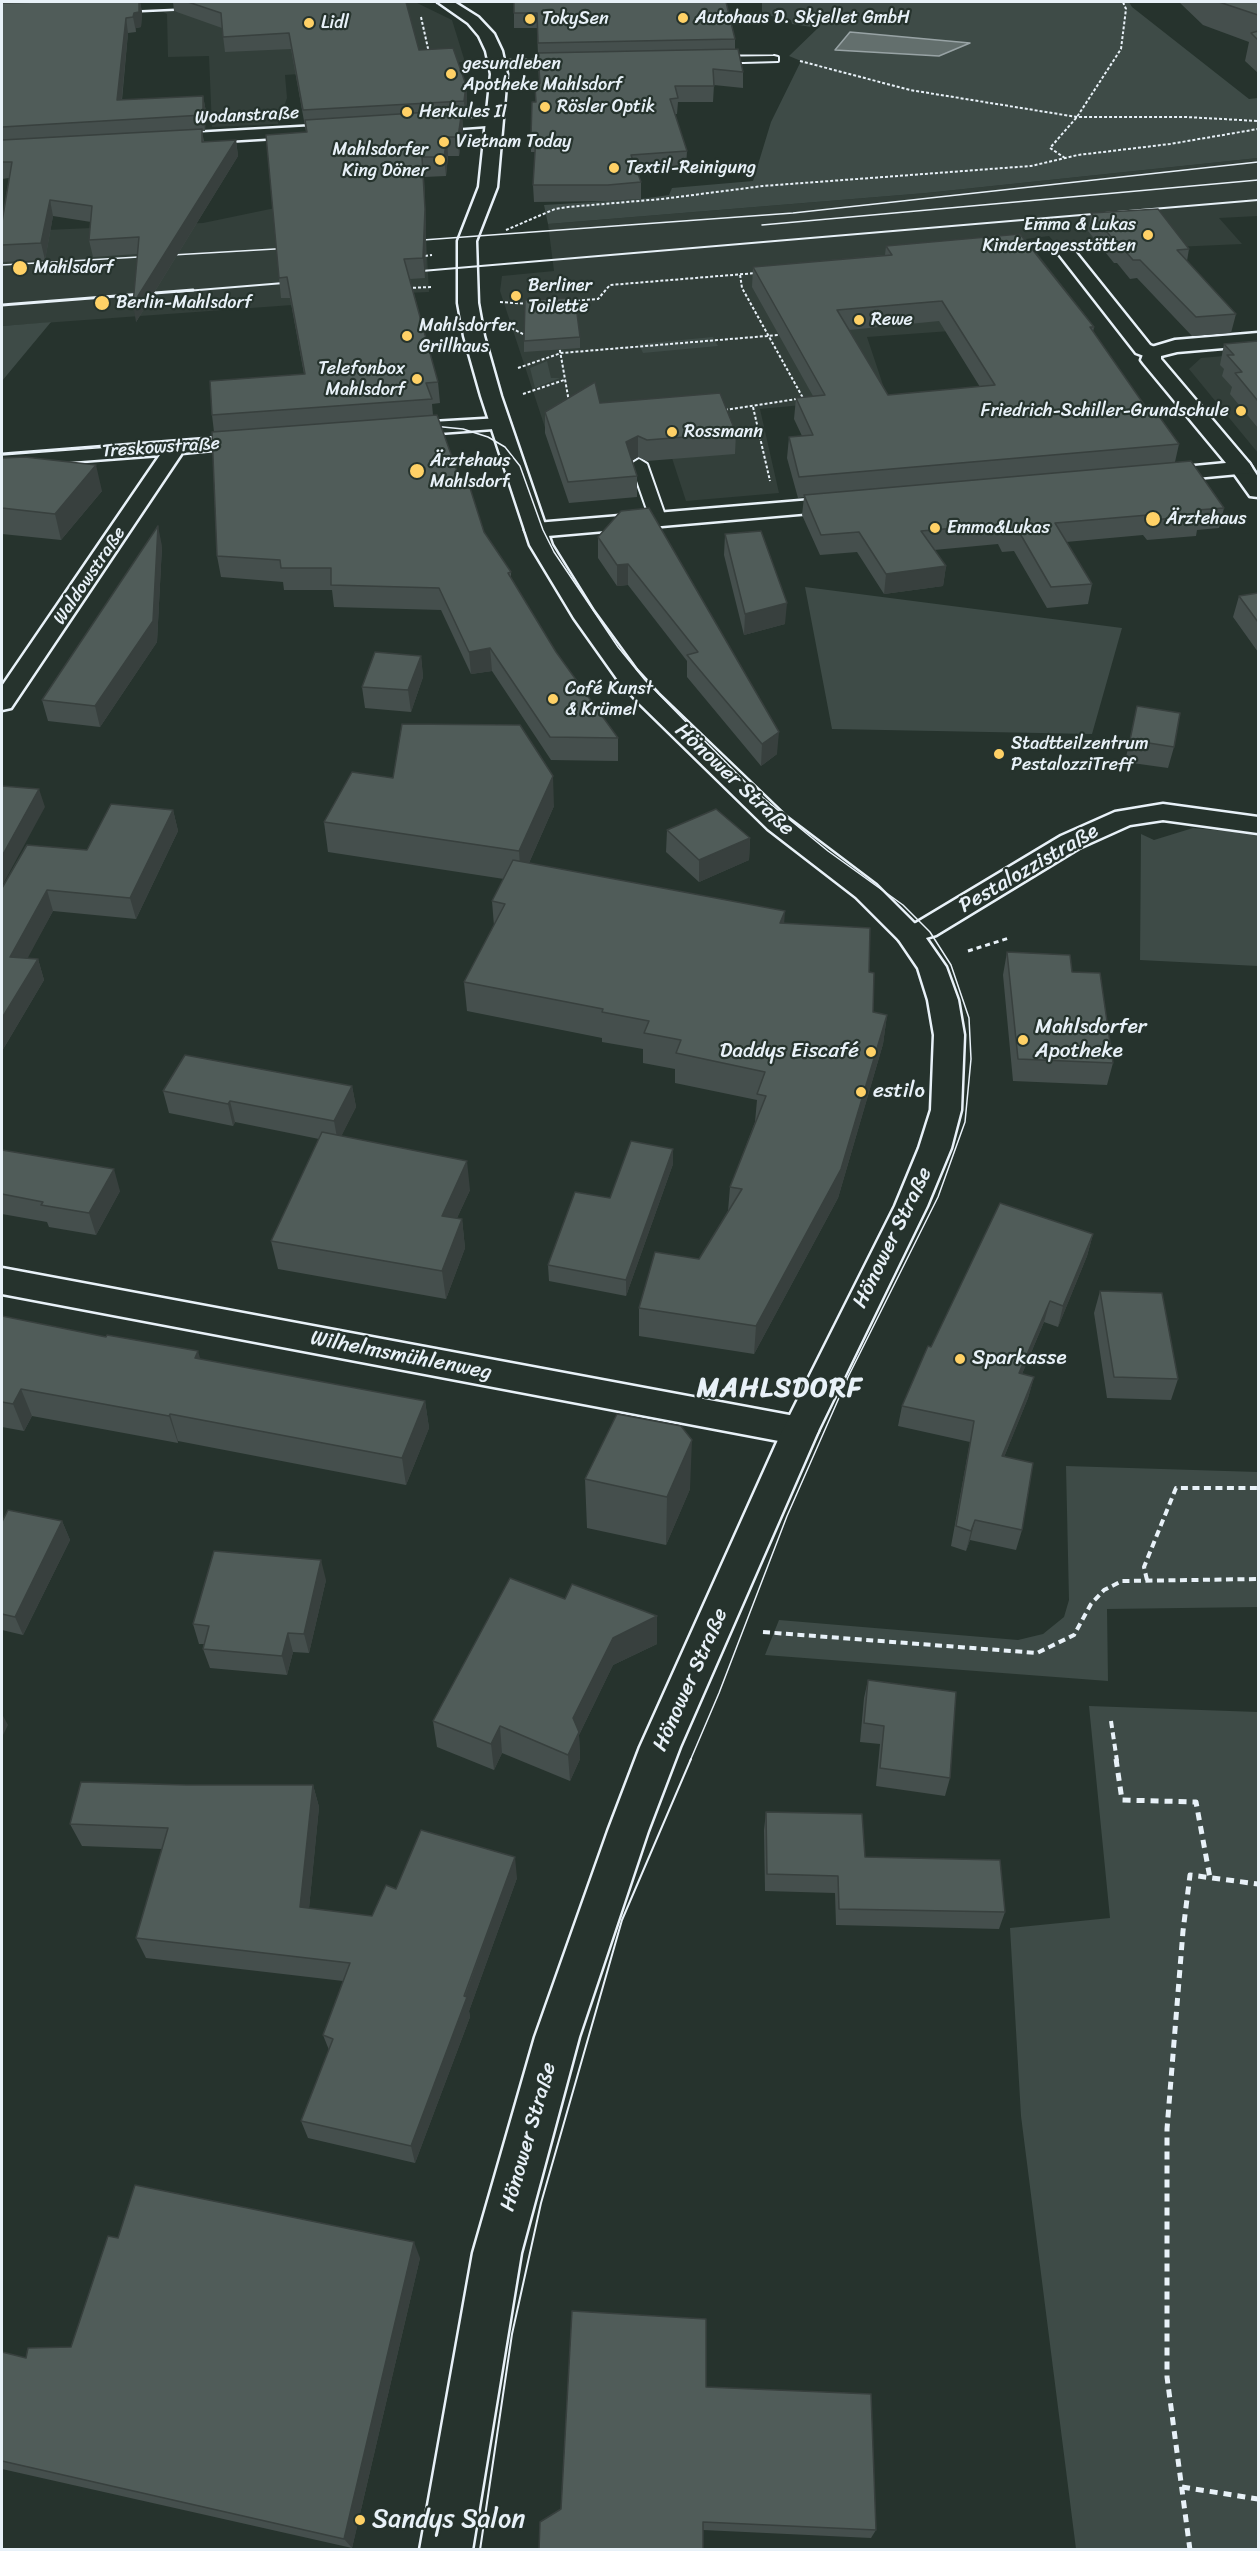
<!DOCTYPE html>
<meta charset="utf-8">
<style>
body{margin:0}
#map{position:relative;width:1260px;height:2551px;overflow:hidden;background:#26332d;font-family:Sriracha,sans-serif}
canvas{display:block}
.frame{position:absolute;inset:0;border:3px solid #e8f1f8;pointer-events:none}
</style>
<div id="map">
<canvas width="1260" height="2551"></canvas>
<div class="frame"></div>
</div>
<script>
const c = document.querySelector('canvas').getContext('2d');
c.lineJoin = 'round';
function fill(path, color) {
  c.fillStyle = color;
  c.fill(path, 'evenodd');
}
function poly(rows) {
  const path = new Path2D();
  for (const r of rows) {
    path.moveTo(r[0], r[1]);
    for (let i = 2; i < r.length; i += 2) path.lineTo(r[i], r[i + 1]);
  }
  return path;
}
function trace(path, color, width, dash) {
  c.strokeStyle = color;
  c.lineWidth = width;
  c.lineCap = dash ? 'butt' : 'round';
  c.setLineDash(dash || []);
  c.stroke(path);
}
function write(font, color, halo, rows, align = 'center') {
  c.font = font + ' Sriracha,sans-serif';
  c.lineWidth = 4.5;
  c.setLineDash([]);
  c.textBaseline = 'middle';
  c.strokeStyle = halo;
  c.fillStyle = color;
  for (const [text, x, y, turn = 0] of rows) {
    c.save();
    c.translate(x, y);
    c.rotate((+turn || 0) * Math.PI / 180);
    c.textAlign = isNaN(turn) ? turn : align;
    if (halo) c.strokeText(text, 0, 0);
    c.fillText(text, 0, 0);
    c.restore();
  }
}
const built = poly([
 [375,2,415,2,452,20,465,62,285,75,287,98,278,124,212,127,209,56,168,57,167,14,163,12],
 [1258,158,1258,216,1219,218,1242,244,1063,252,1049,236,1026,239,1090,321,867,337,887,397,760,409,779,493,686,501,671,455,557,464,500,291,502,276,554,271,548,224,926,193],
 [328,197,425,217,429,292,337,296,334,302,2,326,2,232,203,223],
 [1258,353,1258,453,1189,369,1201,358]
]);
const green = poly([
 [762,2,1129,2,1132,7,1249,99,1258,98,1258,158,926,193,548,224,544,205,641,199,669,195,672,188,753,181,771,122,801,61,789,56,818,28,792,24,791,20,762,14],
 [51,322,2,381,2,326],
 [713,337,718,346,643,353,639,344],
 [547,361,551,378,560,378,535,388,530,368],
 [805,587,1122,628,1092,734,832,729],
 [1193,828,1258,834,1258,966,1140,960,1141,834,1154,840],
 [1066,1466,1258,1472,1258,1607,1107,1609,1108,1681,765,1655,779,1620,1018,1640,1043,1634,1064,1617,1069,1600],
 [1089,1706,1258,1712,1258,2549,1076,2549,1021,2116,1010,1928,1110,1918]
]);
const water = poly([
 [850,32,970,43,939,56,835,50,850,32]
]);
const pathFar3 = poly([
 [421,17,429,53],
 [800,61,910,90,1077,117,1186,117,1258,121],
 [1065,158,1050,148,1077,117,1121,49,1126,9,1123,2],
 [506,230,555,209,568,207,662,199,763,186,1031,166,1078,155,1170,144,1258,129],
 [425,256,432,255],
 [408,288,431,287],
 [572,301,598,299,610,285,756,273],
 [500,302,529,304],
 [507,326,527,336],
 [559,345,569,402],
 [518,368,561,353,779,335],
 [523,394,564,380],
 [753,407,770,481],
 [725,410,803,398,742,288,740,274]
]);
const pathFar2 = poly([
 [968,951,1009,938]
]);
const pathFar1 = poly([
 [1147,1580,1144,1567,1176,1488,1258,1488],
 [763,1632,1037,1653,1074,1635,1091,1604,1104,1590,1122,1581,1258,1579],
 [1111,1721,1117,1761]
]);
const path = poly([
 [1116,1759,1122,1800,1196,1802,1210,1878],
 [1182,2487,1258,2499],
 [1190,2550,1167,2377,1167,2129,1183,1931,1190,1875,1258,1884]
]);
const service = poly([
 [774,56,778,57,778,61,709,63,703,60,709,57,774,56],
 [569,60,575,63,573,65,497,67,491,64,497,61,569,60],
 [639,459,647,464,667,521,665,524,653,524,651,521,631,464,639,459]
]);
const minor = poly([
 [1067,248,1073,249,1150,345,1159,349,1162,353,1159,357,1152,359,1136,353,1058,253,1061,249,1067,248],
 [500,418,507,420,510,424,507,428,398,436,391,434,388,430,391,426,398,424,500,418],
 [257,435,264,437,268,441,264,445,182,453,11,708,2,710,2,686,160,455,2,467,2,455,257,435],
 [1241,462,1249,463,1258,477,1258,497,1250,496,1230,468,1233,463,1241,462],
 [1163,804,1258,817,1258,833,1163,820,1130,825,1079,848,936,935,909,943,899,940,895,934,899,928,916,923,1061,836,1115,812,1163,804]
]);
const tertiary = poly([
 [143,2,239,2,232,6,96,12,89,8,96,4,143,2],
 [494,117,500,119,502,122,500,125,418,131,410,126,418,121,494,117],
 [352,124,360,129,358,133,158,145,150,140,158,135,352,124],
 [1258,333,1258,345,1177,352,1161,356,1161,359,1249,463,1252,468,1249,473,1153,482,1145,481,1142,476,1145,471,1153,470,1226,463,1144,364,1141,360,1145,349,1175,340,1258,333],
 [848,497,856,499,859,504,856,509,536,537,528,535,525,530,528,525,536,523,848,497],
 [2,1268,800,1417,812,1421,818,1431,812,1441,800,1445,2,1294,2,1268]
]);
const secondary = poly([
 [438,2,454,2,478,17,494,34,502,51,507,74,497,187,476,241,478,303,484,336,501,396,552,545,593,611,636,670,658,694,786,817,876,885,919,928,946,967,958,1000,964,1035,961,1110,951,1148,927,1206,818,1431,680,1747,648,1831,579,2037,521,2253,472,2550,420,2550,473,2253,535,2037,608,1831,640,1747,782,1431,895,1206,919,1148,931,1110,934,1035,928,1000,918,968,899,940,856,897,768,829,640,704,618,680,574,618,530,545,481,396,464,336,458,303,458,241,479,187,491,74,486,51,479,36,468,23,438,2]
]);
const tramFar1 = poly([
 [762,225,1258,180],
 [409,241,793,213,1258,162],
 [2,265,292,248],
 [423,425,463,429,488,437,505,447,520,466,543,530,554,552,618,647,645,680,751,788,828,851,903,905,930,932,951,965,969,1018,971,1059,965,1122,938,1197,849,1375,787,1516,719,1693,690,1761],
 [2,455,229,438]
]);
const tram = poly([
 [480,2550,512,2334,541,2203,622,1920,691,1759]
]);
const railFar1 = poly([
 [410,272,1258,200],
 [174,292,296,282]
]);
const rail = poly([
 [2,305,193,290]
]);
const wall = poly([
 [2,2,140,2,142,12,141,27,136,28,136,32,128,33,122,100,203,96,206,112,205,131,202,131,204,142,236,140,238,156,136,322,137,254,93,257,89,240,91,222,53,216,45,260,2,262,2,222,9,178,2,179],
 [173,2,406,2,419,50,466,85,467,101,465,116,462,117,463,129,459,156,448,156,446,176,424,177,426,229,425,278,410,279,438,382,440,403,432,404,433,415,463,488,484,532,511,572,511,578,556,652,618,738,618,761,551,760,492,671,471,674,441,610,334,607,332,590,284,590,283,582,221,577,217,556,214,432,212,415,304,374,290,298,281,298,279,278,306,132,291,49,225,52,222,28,174,11],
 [514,2,735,39,735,49,743,72,743,88,714,85,713,102,678,102,677,114,675,114,687,151,686,168,637,171,641,182,641,199,608,201,534,202,533,185,535,152,531,152,531,136,536,102,535,87,539,83,537,28,514,28],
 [1179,2,1258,2,1258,73,1245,61,1249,42,1203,25],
 [1091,213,1189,249,1187,261,1236,314,1231,333,1192,336,1137,278,1130,279,1117,263,1114,263,1088,231],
 [886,246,1094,327,1093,332,1145,406,1179,444,1175,462,1224,508,1219,528,1197,530,1196,536,1147,540,1143,535,1066,542,1092,584,1088,604,1047,608,1014,551,1002,552,998,544,934,550,946,566,943,586,884,594,857,552,820,555,802,515,804,497,798,498,787,458,789,437,802,436,794,419,796,398,813,396,752,287,753,267,885,255],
 [939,321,980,387,888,395,849,330],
 [580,337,580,348,524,352,524,341],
 [1258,341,1258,428,1230,394,1232,387,1222,376,1224,369,1220,365,1224,344],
 [600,403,736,433,735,454,647,461,638,457,632,460,637,476,637,497,569,503,545,433,545,412],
 [2,458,102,491,61,540,2,534],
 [621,511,777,754,761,766,687,677,687,661,628,585,617,586,598,558,598,537],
 [725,534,785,624,744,635,724,555],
 [162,546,157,642,100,727,48,721,42,700],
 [1258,593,1258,652,1233,617,1239,596],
 [421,656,423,677,411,712,365,708,362,687],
 [1137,706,1174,747,1168,768,1125,762],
 [393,778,554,806,529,863,784,923,869,972,873,1012,887,1015,883,1044,838,1198,754,1354,639,1336,639,1308,699,1259,728,1211,730,1187,755,1122,757,1100,675,1083,675,1069,643,1063,643,1049,602,1042,602,1038,467,1011,464,982,494,926,492,901,504,879,328,852,324,822],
 [173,810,178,831,136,919,53,911,27,958,38,959,44,980,2,1051,2,888],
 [667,830,750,838,749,860,699,882,666,852],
 [1007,952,1072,972,1113,1063,1107,1085,1013,1081,1003,975],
 [352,1086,356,1107,341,1136,470,1190,457,1218,462,1219,465,1248,446,1299,278,1269,271,1241,319,1139,235,1122,233,1126,169,1113,163,1091],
 [2,1150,120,1191,96,1235,49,1227,47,1222,2,1214],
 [673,1164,626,1296,549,1281,548,1265,610,1198],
 [1093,1234,1087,1256,1058,1327,1044,1322,1022,1374,1034,1377,1028,1398,1004,1457,1022,1530,1016,1550,970,1540,966,1551,951,1546,970,1442,898,1426,902,1406,931,1347],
 [1100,1291,1178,1379,1171,1400,1107,1398,1094,1313],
 [2,1316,200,1359,425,1401,429,1428,406,1485,178,1441,178,1443,32,1416,24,1431,2,1427],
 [585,1479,690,1489,666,1545,587,1528],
 [62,1521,70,1540,23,1635,2,1630,2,1522],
 [326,1580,309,1653,293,1652,287,1675,210,1668,203,1649,204,1644,199,1644,193,1624],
 [565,1599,657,1616,657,1644,613,1665,579,1735,580,1759,570,1781,502,1753,494,1770,437,1747,433,1721],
 [868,1680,950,1778,945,1796,876,1786,880,1744,860,1742,864,1698],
 [187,1785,313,1785,319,1807,309,1908,372,1916,396,1889,517,1878,469,2011,470,2017,415,2163,308,2138,301,2121,329,2050,323,2035,343,1981,146,1958,136,1938,162,1849,82,1846,70,1824],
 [766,1812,865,1857,1005,1912,999,1929,836,1925,835,1893,765,1891,764,1830],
 [118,2238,420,2258,352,2548,2,2469,2,2352,26,2358,71,2347],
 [706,2387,876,2530,871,2538,703,2530,561,2509]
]);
const shadedWall = poly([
 [139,2,140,2,142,12,141,27,136,28,136,32,133,17,134,13],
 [126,18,128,33,120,116,117,100],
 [466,85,467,101,465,116,464,101],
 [203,96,206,112,205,131,203,115],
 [462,110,463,129,459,156,458,137],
 [447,137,448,156,446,176,444,157],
 [236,140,238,156,136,322,133,304],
 [422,157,426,229,425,278,423,258],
 [50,200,53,216,45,260,41,243],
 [638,436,638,457,626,463,626,442],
 [96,465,102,491,61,540,55,514],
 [158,526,162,546,157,642,100,727,95,706],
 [628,564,628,585,617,586,617,565],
 [946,566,943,586,884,594,886,574],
 [787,603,785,624,744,635,745,614],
 [490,648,492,671,471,674,469,652],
 [421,656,423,677,411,712,408,690],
 [779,732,777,754,761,766,762,744],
 [553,776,554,806,521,881,519,851],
 [39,789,45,807,2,886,2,856],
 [173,810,178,831,136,919,130,898],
 [750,838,749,860,699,882,699,860],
 [47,890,53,911,17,978,10,957],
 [785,911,783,940,780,923],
 [38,959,44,980,2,1051,2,1018],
 [887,1015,883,1044,838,1198,754,1354,756,1326],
 [352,1086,356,1107,338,1143,334,1121],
 [230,1101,235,1122,233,1126,228,1104],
 [673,1149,673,1164,626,1296,626,1280],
 [467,1161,470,1190,445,1244,442,1216],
 [114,1169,120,1191,96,1235,89,1213],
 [462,1219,465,1248,446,1299,442,1271],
 [1093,1234,1087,1256,1058,1327,1063,1306],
 [1050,1301,1044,1322,1014,1393,1019,1373],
 [198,1351,206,1379,195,1358],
 [1034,1377,1028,1398,996,1477,1002,1456],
 [21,1389,32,1416,24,1431,13,1404],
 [425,1401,429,1428,406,1485,402,1458],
 [170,1414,178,1441,178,1443,169,1416],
 [692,1440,690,1489,666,1545,667,1497],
 [975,1520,970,1540,966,1551,971,1531],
 [62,1521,70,1540,23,1635,15,1617],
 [321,1560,326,1580,309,1653,304,1634],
 [657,1616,657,1644,613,1665,579,1735,580,1759,570,1781,568,1755,573,1718,613,1638],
 [288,1633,293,1652,287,1675,282,1656],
 [2,1714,8,1725,2,1737],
 [500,1726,502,1753,494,1770,491,1744],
 [313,1785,319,1807,307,1928,300,1907],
 [515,1857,517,1878,469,2011,470,2017,415,2163,411,2146],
 [414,2242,420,2258,352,2548,344,2539]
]);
const building = poly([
 [40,2,139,2,139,12,134,13,133,17,126,18,117,100,203,96,203,115,2,127,2,3,40,2],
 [188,2,406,2,419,50,453,48,466,85,464,101,303,110,289,33,223,37,221,13,188,2],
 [514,2,726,2,735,39,538,43,537,13,514,13,514,2],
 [1219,2,1258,2,1258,15,1219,2],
 [1258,31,1258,40,1251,33,1258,31],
 [738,49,743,72,713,69,714,86,675,86,678,98,670,99,687,151,631,155,641,182,608,185,533,185,536,136,531,136,532,102,536,102,535,87,537,83,540,83,538,53,738,49],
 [462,110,458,137,447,137,444,157,422,157,425,209,423,258,404,259,438,382,426,383,432,399,212,415,210,381,305,374,287,277,279,278,266,135,307,132,305,120,462,110],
 [202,129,202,142,236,140,133,304,139,237,89,240,92,206,50,200,41,243,2,245,2,222,12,162,2,162,2,140,202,129],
 [1158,209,1189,249,1177,250,1236,314,1196,317,1140,260,1133,260,1120,245,1118,245,1091,213,1158,209],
 [1020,234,1094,327,1090,327,1145,406,1151,405,1179,444,799,477,789,437,813,435,796,398,825,395,753,267,892,255,886,246,1020,234],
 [942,301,995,385,888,395,837,310,942,301],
 [575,298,580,337,524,341,525,300,575,298],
 [1258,341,1258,401,1235,373,1242,372,1227,355,1234,355,1224,344,1258,341],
 [595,382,600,403,720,393,736,433,647,440,638,436,626,442,637,476,568,482,545,412,595,382],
 [437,415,463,488,470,488,484,532,511,572,508,573,556,652,618,738,550,737,490,648,469,652,439,588,331,585,331,568,281,568,280,560,217,556,212,432,437,415],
 [25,457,96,465,55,514,2,508,2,458,25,457],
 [1191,461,1224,508,1197,510,1201,516,1151,520,1148,515,1055,523,1092,584,1051,587,1018,530,1005,531,1001,524,921,531,946,566,886,574,859,532,821,535,804,495,1191,461],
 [649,508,779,732,762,744,687,655,698,652,628,564,617,565,598,537,621,511,649,508],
 [158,526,153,621,95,706,42,700,158,526],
 [761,531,787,603,745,614,725,534,761,531],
 [1258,593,1258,622,1239,596,1258,593],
 [375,652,421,656,408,690,362,687,375,652],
 [1137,706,1180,713,1174,747,1130,740,1137,706],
 [402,724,520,725,553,776,519,851,324,822,352,772,393,778,402,724],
 [2,786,39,789,2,856,2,786],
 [111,804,173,810,130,898,47,890,10,957,38,959,2,1018,2,888,27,845,87,850,111,804],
 [716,809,750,838,699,860,667,830,716,809],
 [513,860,785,911,780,923,870,928,869,972,874,973,873,1012,887,1015,841,1169,756,1326,639,1308,655,1252,699,1259,742,1189,730,1187,766,1096,757,1094,765,1072,676,1053,681,1040,644,1033,649,1021,602,1012,603,1009,464,982,505,904,492,901,513,860],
 [1007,952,1070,955,1072,972,1100,973,1113,1063,1018,1059,1007,952],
 [185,1055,352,1086,334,1121,230,1101,228,1104,163,1091,185,1055],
 [322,1132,467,1161,442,1216,462,1219,442,1271,271,1241,322,1132],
 [631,1141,673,1149,626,1280,548,1265,575,1192,610,1198,631,1141],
 [2,1150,114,1169,89,1213,41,1205,43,1202,2,1194,2,1150],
 [1000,1203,1093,1234,1063,1306,1050,1301,1019,1373,1034,1377,1002,1456,1033,1463,1022,1530,975,1520,971,1531,956,1526,974,1421,902,1406,928,1346,931,1347,1000,1203],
 [1100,1291,1162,1293,1178,1379,1114,1377,1100,1291],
 [2,1316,106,1337,107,1335,198,1351,195,1358,425,1401,402,1458,170,1414,169,1416,21,1389,13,1404,2,1402,2,1316],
 [617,1414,681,1426,692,1440,667,1497,585,1479,617,1414],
 [8,1510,62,1521,15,1617,2,1614,2,1522,8,1510],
 [214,1551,321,1560,304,1634,288,1633,282,1656,203,1649,209,1626,193,1624,214,1551],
 [510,1578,565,1599,572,1584,657,1616,613,1638,573,1718,579,1732,568,1755,500,1726,491,1744,433,1721,510,1578],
 [868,1680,956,1692,950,1778,880,1768,884,1726,864,1723,868,1680],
 [81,1782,187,1785,313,1785,300,1907,372,1916,386,1885,396,1889,421,1830,515,1857,464,1996,467,1997,411,2146,301,2121,333,2039,323,2035,350,1963,136,1938,168,1828,70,1824,81,1782],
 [766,1812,862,1814,865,1857,1000,1860,1005,1912,839,1909,838,1876,767,1874,766,1812],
 [135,2185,414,2242,344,2539,2,2461,2,2352,26,2358,28,2348,71,2347,108,2236,118,2238,135,2185],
 [572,2311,706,2319,706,2387,871,2394,876,2530,703,2522,703,2550,539,2550,540,2522,561,2509,572,2311]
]);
const markers = [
 [683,18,6,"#ffd166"],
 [530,19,6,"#ffd166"],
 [309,23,6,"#ffd166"],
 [451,74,6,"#ffd166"],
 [545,107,6,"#ffd166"],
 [407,112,6,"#ffd166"],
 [444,142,6,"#ffd166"],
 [440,160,6,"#ffd166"],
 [614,168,6,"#ffd166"],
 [1148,235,6,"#ffd166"],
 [20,268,8,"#ffd166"],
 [516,296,6,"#ffd166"],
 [102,303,8,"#ffd166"],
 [859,320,6,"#ffd166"],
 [407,336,6,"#ffd166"],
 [417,379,6,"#ffd166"],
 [1241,411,6,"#ffd166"],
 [672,432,6,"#ffd166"],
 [417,471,8,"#ffd166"],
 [1153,519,8,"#ffd166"],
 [935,528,6,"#ffd166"],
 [553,699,6,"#ffd166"],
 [999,754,6,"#ffd166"],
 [1023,1040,6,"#ffd166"],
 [871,1052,6,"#ffd166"],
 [861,1092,6,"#ffd166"],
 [960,1359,6,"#ffd166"],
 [360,2520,6,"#ffd166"]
];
const farPoinames = [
 ["Autohaus D. Skjellet GmbH",695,18],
 ["TokySen",542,19],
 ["Lidl",321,23],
 ["gesundleben",463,64],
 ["Apotheke Mahlsdorf",463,85],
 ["Rösler Optik",557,107],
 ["Herkules II",419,112],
 ["Vietnam Today",456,142],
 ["Mahlsdorfer",428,150,"right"],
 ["King Döner",428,171,"right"],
 ["Textil-Reinigung",626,168],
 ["Emma & Lukas",1136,225,"right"],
 ["Kindertagesstätten",1136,246,"right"],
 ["Mahlsdorf",34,268],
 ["Berliner",528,286],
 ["Toilette",528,307],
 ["Berlin-Mahlsdorf",116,303],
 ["Rewe",871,320],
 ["Mahlsdorfer",419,326],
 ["Grillhaus",419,347],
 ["Telefonbox",405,369,"right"],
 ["Mahlsdorf",405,390,"right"],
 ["Friedrich-Schiller-Grundschule",1229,411,"right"],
 ["Rossmann",684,432],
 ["Ärztehaus",430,461],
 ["Mahlsdorf",430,482],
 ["Ärztehaus",1166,519],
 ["Emma&Lukas",947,528],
 ["Café Kunst",565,689],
 ["& Krümel",565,710],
 ["Stadtteilzentrum",1011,744],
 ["PestalozziTreff",1011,765]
];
const farStreetnames = [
 ["Wodanstraße",247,116,-3],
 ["Treskowstraße",161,448,-4],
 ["Waldowstraße",90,576,-56]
];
const streetNames = [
 ["Hönower Straße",734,780,43],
 ["Pestalozzistraße",1029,869,-30],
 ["Hönower Straße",893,1238,-64],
 ["Wilhelmsmühlenweg",401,1356,11],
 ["Hönower Straße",691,1680,-66],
 ["Hönower Straße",529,2137,-74]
];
const poiNames = [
 ["Mahlsdorfer",1035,1028],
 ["Apotheke",1035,1052],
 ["Daddys Eiscafé",859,1052,"right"],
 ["estilo",873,1092],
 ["Sparkasse",972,1359]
];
const nearPoinames = [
 ["Sandys Salon",372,2520]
];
const districtNames = [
 ["MAHLSDORF",780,1389]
];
fill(built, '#333f3a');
fill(green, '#3e4b47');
fill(water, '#636f6d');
trace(water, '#98a3a5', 1.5);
trace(service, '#e8f1f8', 4);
trace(minor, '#e8f1f8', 5);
trace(tertiary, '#e8f1f8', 5);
trace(secondary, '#e8f1f8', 5);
trace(pathFar3, '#e8f1f8', 2, [3, 2]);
trace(pathFar2, '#e8f1f8', 3, [5, 4]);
trace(pathFar1, '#e8f1f8', 4, [7, 4.5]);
trace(path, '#e8f1f8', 5, [8, 6]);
fill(service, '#26332d');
fill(minor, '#26332d');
fill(tertiary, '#26332d');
fill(secondary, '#26332d');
trace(tramFar1, '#e8f1f8', 1.5);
trace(tram, '#e8f1f8', 2);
trace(railFar1, '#e8f1f8', 2);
trace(rail, '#e8f1f8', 3);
fill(wall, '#454f4d');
fill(shadedWall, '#38403e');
fill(building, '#505c59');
trace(building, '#38403e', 1.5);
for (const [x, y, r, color] of markers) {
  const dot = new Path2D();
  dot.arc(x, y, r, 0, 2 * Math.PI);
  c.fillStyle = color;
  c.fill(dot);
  trace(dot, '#26332d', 2);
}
write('18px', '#e8f1f8', '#26332d', farPoinames, 'left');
write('18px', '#e8f1f8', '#26332d', farStreetnames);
write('21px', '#e8f1f8', '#26332d', streetNames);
write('21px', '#e8f1f8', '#26332d', poiNames, 'left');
write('26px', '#e8f1f8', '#26332d', nearPoinames, 'left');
c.letterSpacing = '1.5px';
write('bold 27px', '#e8f1f8', '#26332d', districtNames);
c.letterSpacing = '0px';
</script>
